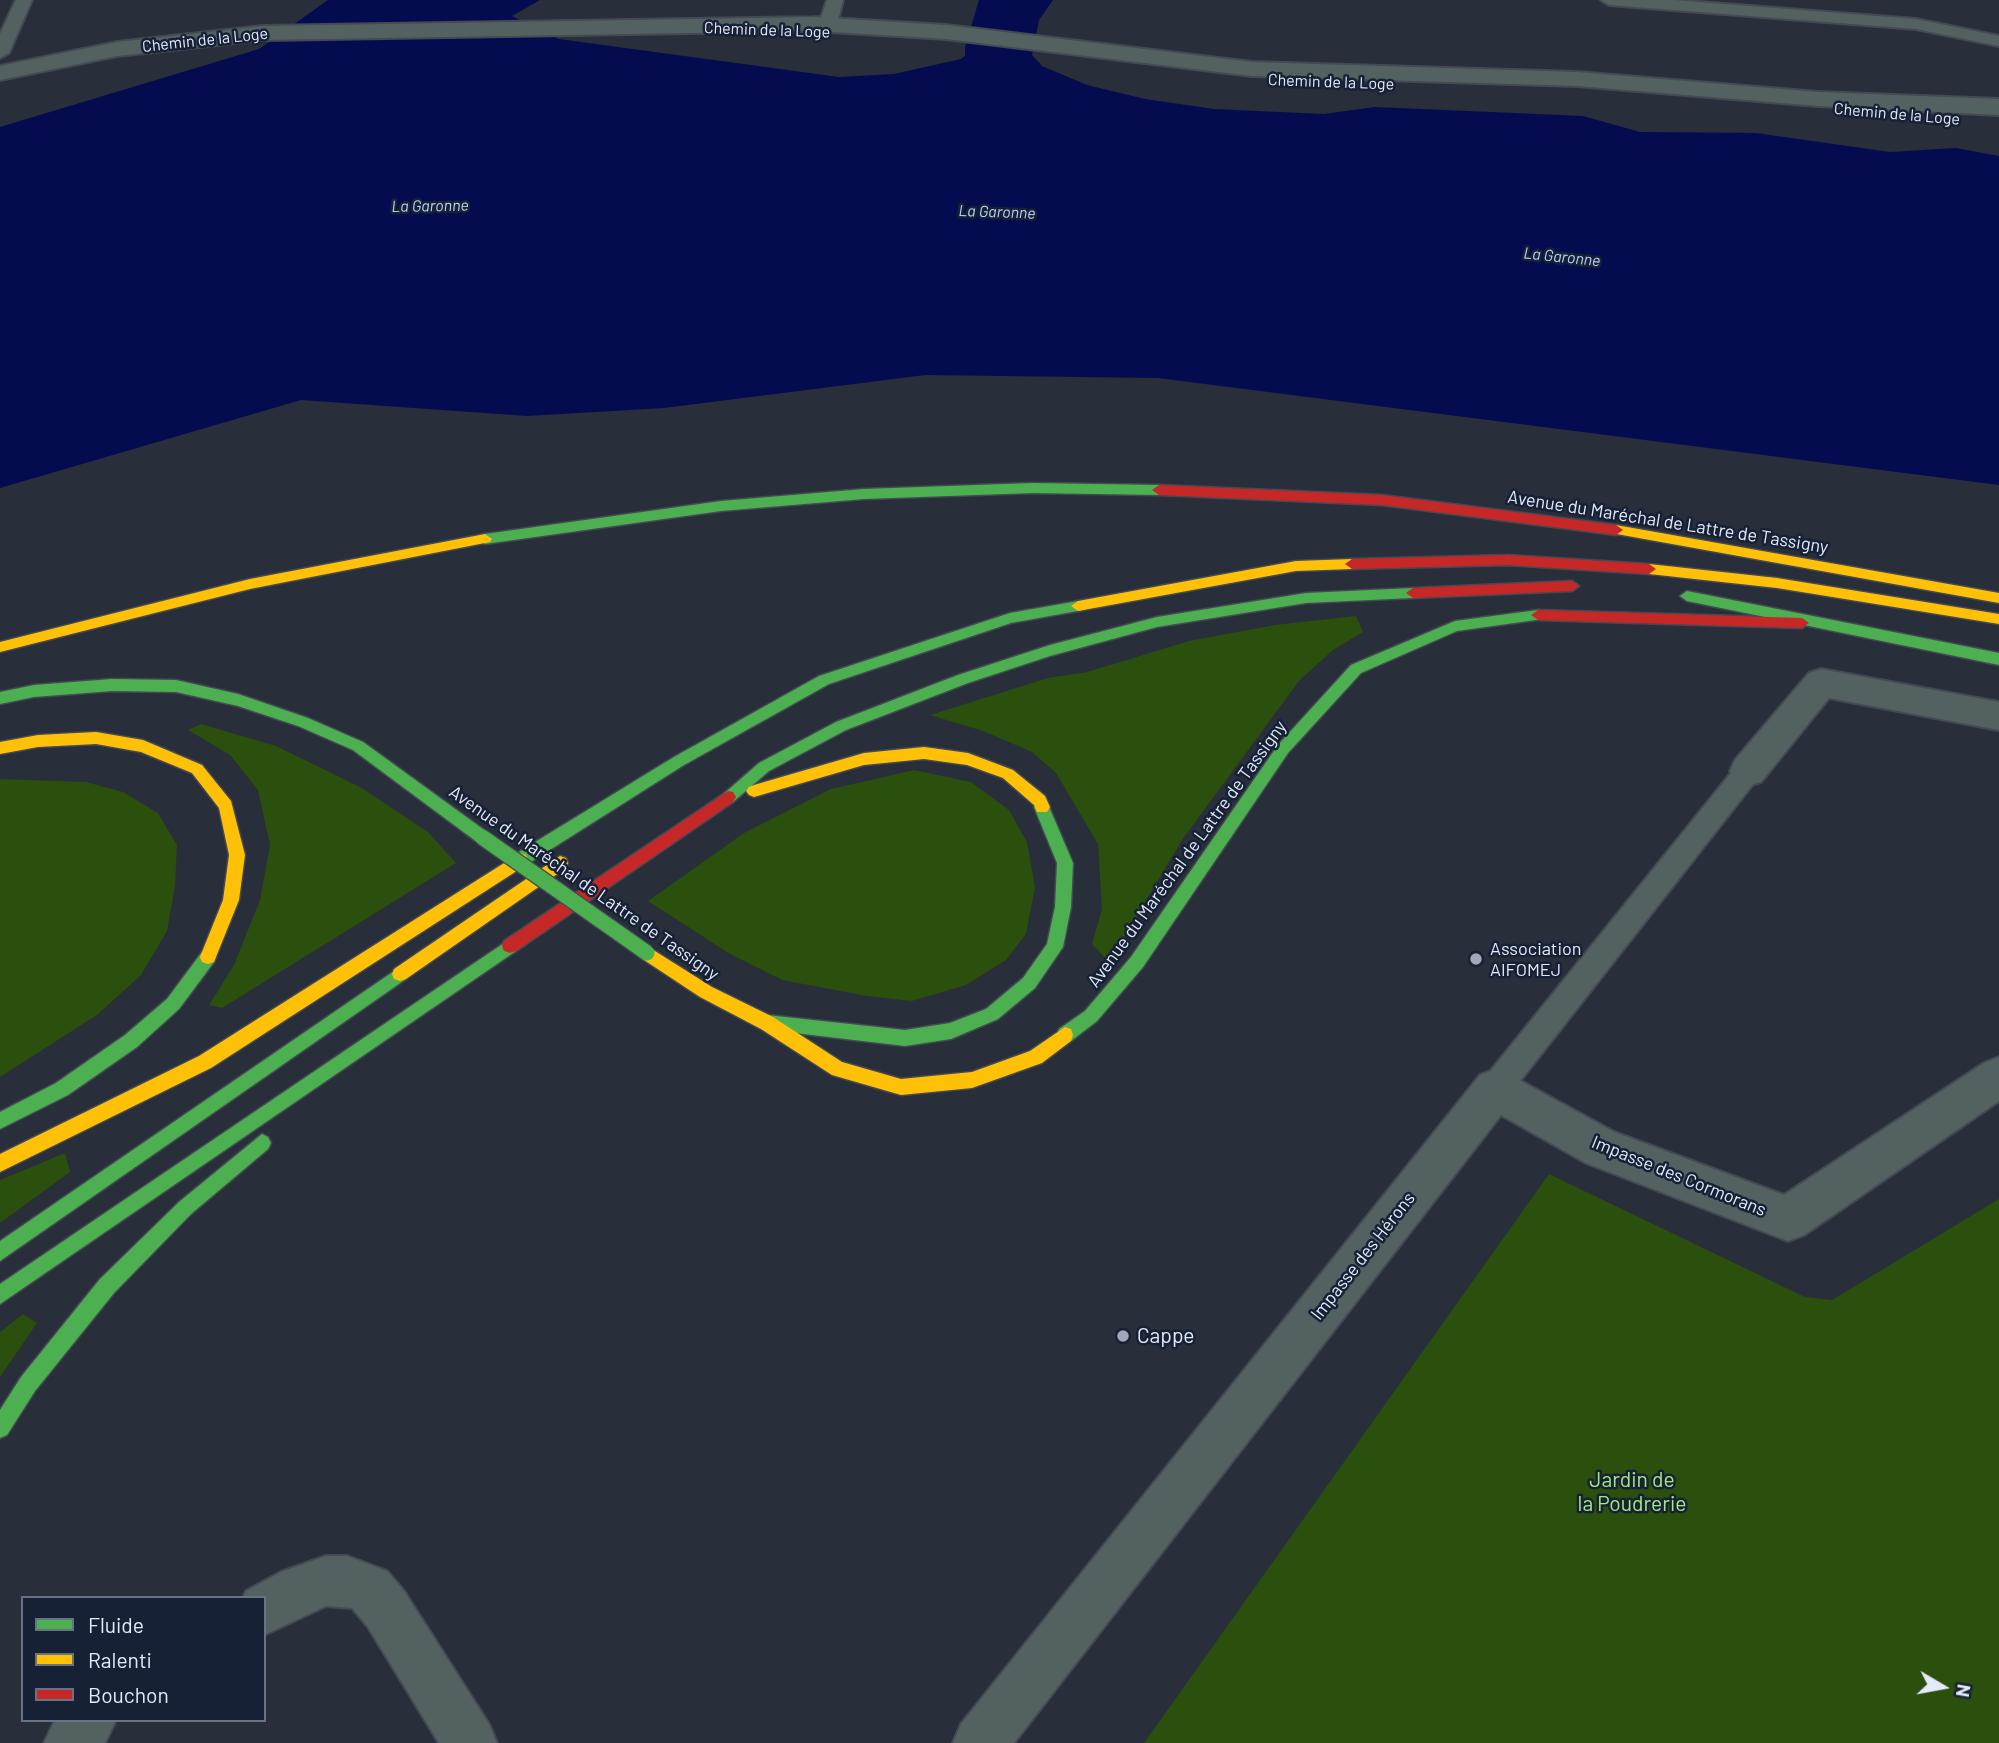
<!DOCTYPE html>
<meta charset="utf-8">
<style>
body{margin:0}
#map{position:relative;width:1999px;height:1743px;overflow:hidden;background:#282e3a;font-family:Barlow,sans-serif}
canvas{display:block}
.legend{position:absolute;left:21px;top:1596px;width:245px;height:126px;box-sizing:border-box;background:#172136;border:2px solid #697184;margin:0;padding:9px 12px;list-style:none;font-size:21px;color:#e3eaf9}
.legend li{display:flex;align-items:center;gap:14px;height:35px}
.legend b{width:35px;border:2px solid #697184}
.north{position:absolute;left:1908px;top:1652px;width:70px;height:70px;-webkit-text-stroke:5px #172136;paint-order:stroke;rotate:100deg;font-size:19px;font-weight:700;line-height:28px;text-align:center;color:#e3eaf9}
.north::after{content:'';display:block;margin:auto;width:24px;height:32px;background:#e3eaf9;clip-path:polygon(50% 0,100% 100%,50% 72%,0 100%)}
</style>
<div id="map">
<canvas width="1999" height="1743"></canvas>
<ul class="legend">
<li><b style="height:9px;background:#4caf50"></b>Fluide</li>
<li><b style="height:9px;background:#ffc107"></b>Ralenti</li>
<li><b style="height:9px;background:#c62828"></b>Bouchon</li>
</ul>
<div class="north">N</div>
</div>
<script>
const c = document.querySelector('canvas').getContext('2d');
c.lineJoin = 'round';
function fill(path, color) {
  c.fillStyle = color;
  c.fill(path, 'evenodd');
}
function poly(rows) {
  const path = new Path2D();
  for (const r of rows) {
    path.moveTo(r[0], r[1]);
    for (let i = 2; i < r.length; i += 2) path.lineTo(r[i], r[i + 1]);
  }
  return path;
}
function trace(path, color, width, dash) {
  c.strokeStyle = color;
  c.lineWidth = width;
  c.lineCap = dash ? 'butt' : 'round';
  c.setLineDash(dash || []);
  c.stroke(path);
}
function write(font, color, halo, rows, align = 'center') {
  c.font = font + ' Barlow,sans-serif';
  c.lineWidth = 5;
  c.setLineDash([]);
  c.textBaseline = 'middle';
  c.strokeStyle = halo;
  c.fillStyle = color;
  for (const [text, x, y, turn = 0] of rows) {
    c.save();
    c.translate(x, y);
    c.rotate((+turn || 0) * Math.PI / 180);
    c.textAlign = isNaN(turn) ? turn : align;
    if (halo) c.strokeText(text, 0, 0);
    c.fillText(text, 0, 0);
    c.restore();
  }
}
const green = poly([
 [1356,616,1363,632,1333,650,1299,681,1182,840,1126,934,1105,958,1092,944,1102,909,1098,844,1056,773,1032,752,983,731,930,715,1048,678,1087,672,1189,641,1275,625],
 [201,724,276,746,362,788,428,832,456,863,222,1008,209,1005,234,965,260,900,270,845,258,790,230,755,188,730],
 [914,770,971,782,1009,810,1027,842,1035,887,1026,934,1006,960,966,985,912,1001,867,996,782,980,730,954,648,901,744,833,831,789],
 [0,779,86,782,123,792,158,813,177,845,175,886,167,931,141,975,97,1015,0,1077],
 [65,1153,70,1172,0,1223,0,1180],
 [1549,1174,1805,1297,1832,1300,1999,1199,1999,1743,1144,1743],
 [23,1314,37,1323,0,1377,0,1332]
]);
const water = poly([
 [328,0,540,0,512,16,559,39,839,77,894,74,961,59,965,56,965,47,979,0,1053,0,1039,20,1032,55,1042,66,1087,85,1145,99,1214,109,1324,114,1375,107,1583,116,1640,132,1756,133,1890,152,1956,148,1999,156,1999,485,1158,378,925,375,664,408,527,416,301,400,0,488,0,127,259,49]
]);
const lane = poly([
 [16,0,32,0,9,53,0,58,0,34,16,0],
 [827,0,843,0,837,24,828,29,819,24,827,0],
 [1601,0,1674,0,1916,19,1999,36,1999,46,1916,29,1609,5,1601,0],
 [1748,760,1757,763,1761,771,1757,779,1506,1099,1495,1104,1484,1099,1480,1089,1484,1079,1739,763,1748,760]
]);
const street = poly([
 [814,17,946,25,1252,62,1577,72,1818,92,1999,99,1999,115,1818,106,1577,86,1252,76,946,39,814,31,263,40,117,56,0,80,0,66,117,42,263,26,814,17],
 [1821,669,1999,702,1999,730,1829,698,1761,782,1748,786,1735,782,1730,771,1735,760,1809,673,1821,669],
 [1999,1057,1999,1101,1804,1235,1788,1241,1586,1163,1501,1115,1014,1743,953,1743,961,1724,1480,1075,1495,1069,1510,1075,1614,1132,1784,1195,1984,1063,1999,1057],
 [326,1556,347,1556,387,1571,404,1591,489,1724,497,1743,439,1743,368,1627,352,1608,326,1606,264,1635,264,1598,243,1598,246,1591,281,1572,326,1556],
 [55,1720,116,1720,105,1743,44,1743,55,1720]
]);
const fast = poly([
 [1033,483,1159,485,1166,490,1159,495,1033,493,864,499,721,511,485,544,478,539,485,534,721,501,864,489,1033,483],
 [1413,588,1420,593,1413,598,1306,603,1157,627,1050,656,968,683,846,730,769,771,733,802,728,803,723,802,720,797,759,763,836,722,958,675,1050,645,1157,617,1306,593,1413,588],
 [1687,591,1999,653,1999,665,1687,601,1680,596,1687,591],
 [1078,601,1083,602,1085,606,1083,610,1011,623,829,684,684,765,526,865,520,867,514,865,512,860,514,855,674,757,819,676,1010,613,1078,601],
 [1538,610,1543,611,1545,615,1543,619,1457,631,1361,673,1288,753,1143,967,1097,1021,1071,1041,1065,1043,1059,1041,1057,1035,1059,1029,1085,1011,1131,957,1278,745,1351,665,1455,621,1538,610],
 [112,679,176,680,238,694,308,718,363,742,487,832,490,837,487,842,477,842,353,750,298,726,238,706,176,692,112,691,34,697,0,704,0,692,34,685,112,679],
 [1042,801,1047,802,1073,863,1071,907,1063,947,1035,988,998,1019,951,1039,905,1046,761,1029,759,1023,761,1017,767,1015,905,1030,950,1023,986,1009,1023,978,1047,944,1055,907,1057,863,1034,807,1037,802,1042,801],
 [510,939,516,941,518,946,516,951,0,1304,0,1284,510,939],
 [208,950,214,952,216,957,214,962,179,1009,137,1047,68,1095,0,1129,0,1112,56,1083,125,1035,167,999,202,952,208,950],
 [400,967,406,969,408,974,406,979,0,1261,0,1241,400,967],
 [262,1134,268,1137,271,1143,268,1149,191,1214,114,1293,35,1391,7,1435,0,1438,0,1410,21,1377,100,1279,179,1202,262,1134]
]);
const slow = poly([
 [1616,525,1999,593,1999,603,1611,533,1609,530,1616,525],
 [485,534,492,539,490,542,250,589,0,652,0,642,250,579,485,534],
 [1352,559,1359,564,1352,569,1296,571,1078,611,1071,606,1078,601,1296,561,1352,559],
 [1649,564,1777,578,1999,614,1999,624,1777,588,1649,574,1642,569,1649,564],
 [96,732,143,740,202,765,231,801,245,855,239,900,214,962,208,964,202,962,200,957,223,900,229,855,219,808,192,773,141,752,96,744,38,747,0,754,0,742,38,735,96,732],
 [924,747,968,753,1013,770,1045,796,1050,807,1047,812,1037,812,1034,805,1003,778,967,765,924,759,864,765,754,797,749,795,746,791,749,787,754,785,864,753,924,747],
 [520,853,526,855,528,860,526,865,211,1068,0,1172,0,1154,199,1056,520,853],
 [560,856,566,858,568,863,566,868,406,979,400,981,394,979,392,974,394,969,560,856],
 [647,946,712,987,773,1017,842,1062,901,1079,972,1072,1030,1051,1065,1027,1071,1029,1073,1035,1071,1041,1042,1063,972,1088,901,1095,832,1075,761,1029,700,997,641,958,639,953,641,948,647,946]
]);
const jam = poly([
 [1159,485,1382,495,1616,525,1623,530,1616,535,1382,505,1159,495,1152,490,1159,485],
 [1508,555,1649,564,1656,569,1649,574,1508,565,1352,569,1345,564,1352,559,1508,555],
 [1572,581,1579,586,1572,591,1413,598,1406,593,1413,588,1572,581],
 [1538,610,1802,618,1809,623,1802,628,1538,620,1531,615,1538,610],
 [728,791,733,792,736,797,733,802,516,951,510,953,504,951,502,946,504,941,728,791]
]);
const fastBridge = poly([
 [482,837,647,953]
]);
const markers = [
 [1476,959,7,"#a2a8b6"],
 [1123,1336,7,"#a2a8b6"]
];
const farStreetnames = [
 ["Chemin de la Loge",767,30,2],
 ["Chemin de la Loge",205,40,-6],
 ["Chemin de la Loge",1331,82,2],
 ["Chemin de la Loge",1897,114,5]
];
const farWaternames = [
 ["La Garonne",430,206,-1],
 ["La Garonne",997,212,2],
 ["La Garonne",1562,257,6]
];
const streetNames = [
 ["Avenue du Maréchal de Lattre de Tassigny",1668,522,9],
 ["Avenue du Maréchal de Lattre de Tassigny",1187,854,-54],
 ["Avenue du Maréchal de Lattre de Tassigny",584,883,35],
 ["Impasse des Cormorans",1679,1176,22],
 ["Impasse des Hérons",1363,1256,-52]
];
const poiNames = [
 ["Association",1490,949],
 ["AIFOMEJ",1490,970]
];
const nearPoinames = [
 ["Cappe",1137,1336]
];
const nearParknames = [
 ["Jardin de",1632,1480],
 ["la Poudrerie",1632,1504]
];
fill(green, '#2b4f0c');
fill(water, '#040c4f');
trace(lane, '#444953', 4);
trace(street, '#444953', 4);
trace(fast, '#444953', 3);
trace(slow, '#444953', 3);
trace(jam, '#444953', 3);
fill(lane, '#536261');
fill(street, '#536261');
fill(fast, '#4caf50');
fill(slow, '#ffc107');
fill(jam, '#c62828');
trace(fastBridge, '#444953', 18, []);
trace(fastBridge, '#4caf50', 15);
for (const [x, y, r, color] of markers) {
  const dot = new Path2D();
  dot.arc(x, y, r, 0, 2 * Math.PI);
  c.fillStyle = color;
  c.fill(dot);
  trace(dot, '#172136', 2.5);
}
write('16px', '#e3eaf9', '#172136', farStreetnames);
write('italic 16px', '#bcd1fa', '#172136', farWaternames);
write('18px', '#e3eaf9', '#172136', streetNames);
write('18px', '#e3eaf9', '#172136', poiNames, 'left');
write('21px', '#e3eaf9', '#172136', nearPoinames, 'left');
write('21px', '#a6e87b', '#172136', nearParknames);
</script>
